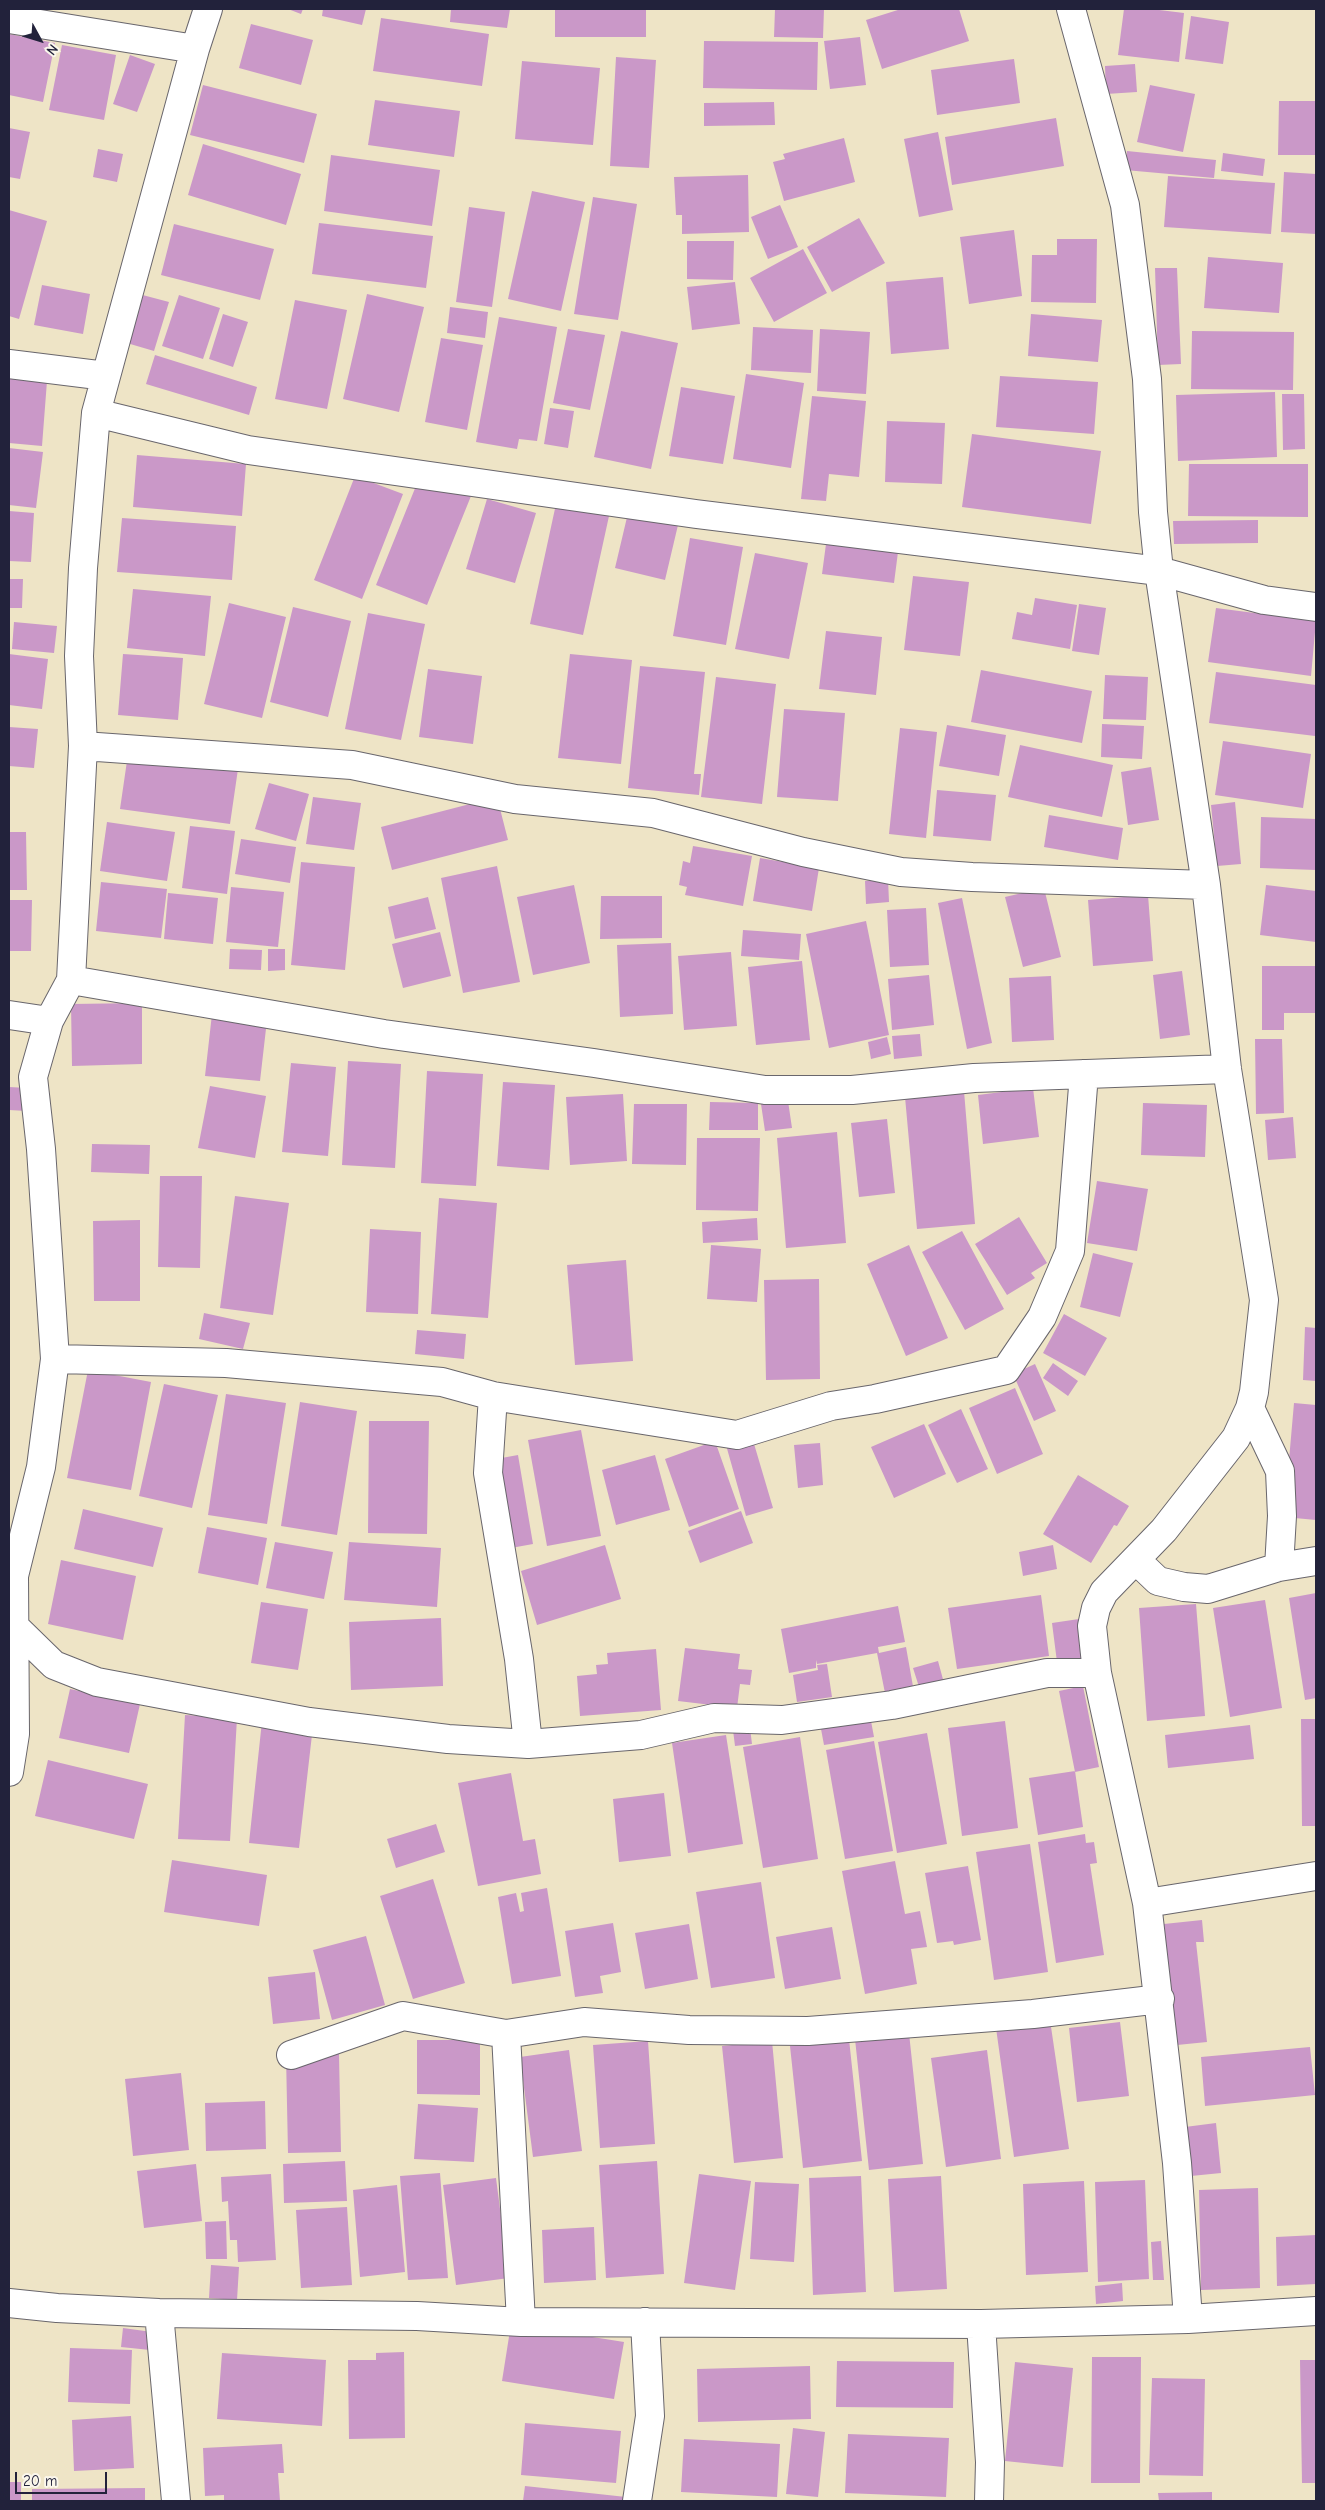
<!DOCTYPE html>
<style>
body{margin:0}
#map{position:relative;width:1325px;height:2510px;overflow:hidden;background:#eee4c6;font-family:"Comic Neue",sans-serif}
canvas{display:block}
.frame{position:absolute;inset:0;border:10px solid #22223b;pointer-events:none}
.north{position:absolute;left:15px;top:15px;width:50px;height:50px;-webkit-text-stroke:4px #fbf7ec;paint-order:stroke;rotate:129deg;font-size:14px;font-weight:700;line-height:20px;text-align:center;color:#22223b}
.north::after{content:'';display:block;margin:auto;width:18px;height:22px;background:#22223b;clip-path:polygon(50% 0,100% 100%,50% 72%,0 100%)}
.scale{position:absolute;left:15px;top:2472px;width:92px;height:22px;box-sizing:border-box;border:2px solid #22223b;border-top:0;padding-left:6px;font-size:15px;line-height:18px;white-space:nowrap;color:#22223b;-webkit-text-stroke:4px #fbf7ec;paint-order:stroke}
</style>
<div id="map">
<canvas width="1325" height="2510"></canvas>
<div class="frame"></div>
<div class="north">N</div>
<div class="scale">20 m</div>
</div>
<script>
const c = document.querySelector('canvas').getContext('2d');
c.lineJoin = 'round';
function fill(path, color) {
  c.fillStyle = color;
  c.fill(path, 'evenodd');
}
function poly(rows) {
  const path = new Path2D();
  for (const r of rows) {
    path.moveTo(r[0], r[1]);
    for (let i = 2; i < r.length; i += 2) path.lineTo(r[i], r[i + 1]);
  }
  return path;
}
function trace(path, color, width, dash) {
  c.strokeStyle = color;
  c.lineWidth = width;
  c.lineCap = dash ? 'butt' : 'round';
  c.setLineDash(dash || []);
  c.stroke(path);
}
const building = poly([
 [288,9,303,9,301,14],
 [323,9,366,9,362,25,322,16],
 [451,9,510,9,507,28,450,22],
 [555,9,646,9,646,37,555,37],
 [775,9,824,9,823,38,774,37],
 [901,9,959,9,969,41,882,69,866,20],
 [1124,9,1151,9,1184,13,1179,62,1118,55],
 [1191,16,1229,22,1223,64,1185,59],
 [381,18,489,34,482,86,373,71],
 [251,24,313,40,301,85,239,68],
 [9,34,55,43,43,102,9,95],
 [860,37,866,85,830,89,824,41],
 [704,41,818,42,817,90,703,88],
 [62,45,116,55,104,120,49,110],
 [130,55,155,64,137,112,113,104],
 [616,57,656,60,649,168,610,166],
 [1014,59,1020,103,937,115,931,70],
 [522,61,600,68,593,145,515,139],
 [1135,64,1137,92,1106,94,1105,66],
 [203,85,317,114,304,163,190,135],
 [1150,85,1195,94,1183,152,1137,142],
 [375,100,460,111,454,157,368,145],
 [1279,101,1316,101,1316,155,1278,155],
 [774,102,775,125,704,126,704,103],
 [1056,118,1064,166,952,185,945,137],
 [9,128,30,132,20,179,9,177],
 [938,132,953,210,919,217,904,139],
 [844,138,855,182,784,201,773,162,785,159,783,154],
 [203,144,301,174,286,225,188,195],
 [98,149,123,154,117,182,93,177],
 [1127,151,1216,160,1214,178,1125,170],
 [1223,153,1265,159,1263,176,1221,171],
 [331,155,440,170,432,226,324,211],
 [1284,172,1316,174,1316,234,1281,232],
 [748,175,749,232,682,234,682,215,676,215,674,177],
 [1168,176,1275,183,1271,234,1164,227],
 [532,191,585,202,561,311,508,299],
 [593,197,637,204,618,320,574,314],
 [780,205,798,247,768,259,751,217],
 [469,207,505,212,492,307,456,302],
 [9,210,47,221,19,319,9,316],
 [859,218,885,263,832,292,807,247],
 [319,223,433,236,426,288,312,274],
 [174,224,274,249,260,300,161,275],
 [1014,230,1022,296,969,304,960,237],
 [1057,239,1097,239,1096,303,1031,302,1032,255,1057,255],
 [687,241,734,241,733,280,687,279],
 [803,249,827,293,774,322,750,278],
 [1208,257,1283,263,1279,313,1204,308],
 [1155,268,1177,268,1181,364,1158,365],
 [943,277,949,349,891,354,886,282],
 [735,282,740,324,692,330,687,287],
 [42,285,90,294,83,334,34,325],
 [135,293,169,302,154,351,120,341],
 [367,294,424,307,399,412,343,399],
 [179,295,220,308,203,359,162,346],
 [295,300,347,310,327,409,275,399],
 [450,307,488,312,485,338,447,333],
 [223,314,248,322,233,367,209,359],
 [1031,314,1102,320,1098,362,1028,356],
 [499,317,557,327,537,441,519,439,517,449,476,442],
 [753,327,813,330,811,373,751,370],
 [568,329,605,335,590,410,553,403],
 [820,329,870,332,866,394,817,391],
 [621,331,678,343,651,469,594,457],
 [1192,331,1294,332,1293,390,1191,389],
 [441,338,483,345,467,430,425,422],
 [155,355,257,387,249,415,146,384],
 [746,374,804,383,791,468,733,459],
 [1000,376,1098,382,1094,434,996,427],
 [9,378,47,381,42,446,9,443],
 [681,387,735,396,723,464,669,456],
 [1275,392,1277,457,1178,461,1176,395],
 [1282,394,1304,394,1305,449,1283,450],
 [812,396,866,401,859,477,829,474,826,501,801,499],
 [550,408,574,411,568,448,544,444],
 [887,421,945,423,942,484,885,482],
 [972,434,1101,451,1091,524,962,507],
 [9,448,43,452,36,508,9,505],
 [137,455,246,464,242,516,133,507],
 [1189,464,1308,464,1308,517,1188,516],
 [355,476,403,494,362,599,314,580],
 [420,476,471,496,427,605,376,585],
 [487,499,536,513,515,583,466,569],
 [556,504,609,516,583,635,530,624],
 [9,511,34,513,31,562,9,561],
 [628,513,678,525,665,580,615,568],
 [122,518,236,526,232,580,117,572],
 [1258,520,1258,543,1174,544,1173,521],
 [690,538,743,547,726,645,673,636],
 [826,544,898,552,894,583,822,574],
 [755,553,808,563,789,659,735,649],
 [913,576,969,582,960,656,904,650],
 [9,579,23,579,22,608,9,608],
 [133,589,211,596,205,656,127,648],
 [1035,598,1077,605,1070,649,1012,639,1017,612,1032,615],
 [229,603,286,617,262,718,204,704],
 [1079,604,1106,608,1099,655,1072,651],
 [293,607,351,621,328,717,270,702],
 [1216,608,1316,621,1311,676,1208,662],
 [368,613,425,624,401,740,345,729],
 [14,622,57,626,54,653,12,649],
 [826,631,882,637,876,695,819,689],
 [9,654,48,659,42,709,9,705],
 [123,654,183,658,178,720,118,715],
 [570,654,632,660,621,764,558,758],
 [640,666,705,672,694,774,701,774,699,795,628,788],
 [428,669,482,676,473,744,419,737],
 [981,670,1092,691,1082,743,971,722],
 [1216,672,1316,685,1315,736,1209,723],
 [1105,675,1148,677,1146,720,1103,719],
 [716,677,776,684,762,804,701,797],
 [784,709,845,713,838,801,777,797],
 [1102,724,1144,726,1142,759,1101,757],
 [947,725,1006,735,999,776,939,766],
 [9,727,38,729,34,768,9,766],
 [900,728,937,732,926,838,889,834],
 [1223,741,1311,754,1303,808,1215,795],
 [1020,745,1113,765,1102,817,1008,797],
 [128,754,238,769,230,824,120,809],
 [1151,767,1159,820,1128,825,1121,772],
 [269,783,309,794,296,841,255,829],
 [937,790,996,795,991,841,933,836],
 [313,797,361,803,354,850,306,844],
 [497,797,508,840,392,870,381,827],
 [1235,802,1241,864,1217,866,1211,805],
 [1049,815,1123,828,1118,860,1044,847],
 [1261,817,1316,819,1316,870,1260,868],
 [107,822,175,832,167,881,100,871],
 [190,826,235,831,227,894,182,888],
 [9,832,26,832,27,890,9,890],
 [241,839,296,847,290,883,235,874],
 [693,846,752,856,743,906,685,895,687,887,679,885,683,861,690,863],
 [760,858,819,868,812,911,753,901],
 [301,862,355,867,345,970,291,965],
 [497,866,520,982,463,993,441,878],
 [888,879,889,902,866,904,865,881],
 [101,882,167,889,161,938,96,931],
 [574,885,590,963,533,975,517,897],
 [1266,885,1316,891,1316,942,1260,935],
 [231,887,284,892,278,947,226,942],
 [1044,888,1061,957,1023,967,1005,897],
 [168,893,218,898,213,944,164,939],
 [1148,895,1153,961,1093,966,1088,900],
 [601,896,662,896,662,938,600,939],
 [428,897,436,929,395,939,388,907],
 [962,898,992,1043,967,1049,938,903],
 [9,900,32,900,31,951,9,951],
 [926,908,929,965,890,967,887,910],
 [866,921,889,1035,829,1048,806,934],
 [743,930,801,934,799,960,741,956],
 [440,932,451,976,403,988,392,944],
 [671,943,673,1014,620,1017,617,945],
 [230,949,262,950,261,970,229,969],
 [268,949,285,949,285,970,268,971],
 [731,952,737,1026,684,1030,678,956],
 [802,961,810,1040,756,1045,748,967],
 [1262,966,1316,966,1316,1013,1284,1013,1284,1030,1262,1030],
 [1182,971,1190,1035,1160,1039,1153,975],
 [929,975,934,1025,892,1030,888,979],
 [1051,976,1054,1040,1012,1042,1009,978],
 [142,1003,142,1064,72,1066,71,1004],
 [212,1014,267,1020,260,1081,205,1076],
 [920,1034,922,1056,894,1059,892,1036],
 [887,1037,891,1054,871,1059,868,1042],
 [1255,1039,1282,1039,1284,1113,1256,1114],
 [348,1061,401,1064,395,1168,342,1165],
 [291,1063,336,1067,328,1156,282,1152],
 [427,1071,483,1074,476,1186,421,1183],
 [503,1082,555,1085,549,1170,497,1166],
 [210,1086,266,1096,255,1158,198,1148],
 [9,1087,28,1088,27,1111,9,1110],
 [1033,1088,1039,1137,983,1144,978,1095],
 [964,1091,975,1224,917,1229,905,1097],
 [623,1094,627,1161,570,1165,566,1097],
 [788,1101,792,1128,765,1131,761,1104],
 [710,1102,758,1103,758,1130,709,1130],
 [1143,1103,1207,1105,1205,1157,1141,1155],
 [634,1104,687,1104,686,1165,632,1164],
 [1293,1117,1296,1158,1268,1160,1265,1120],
 [887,1119,895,1193,859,1197,851,1123],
 [837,1132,846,1243,786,1248,777,1138],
 [697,1138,760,1138,758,1211,696,1210],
 [92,1144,150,1145,149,1174,91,1172],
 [160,1176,202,1176,200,1268,158,1267],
 [1097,1181,1148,1189,1137,1251,1087,1243],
 [235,1196,289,1203,273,1315,220,1308],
 [439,1198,497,1203,488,1318,431,1314],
 [1019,1217,1047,1263,1031,1273,1035,1278,1007,1295,975,1244],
 [757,1218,758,1240,703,1243,702,1222],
 [140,1220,140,1301,94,1301,93,1221],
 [370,1229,421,1232,418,1314,366,1312],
 [962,1231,1004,1309,965,1330,922,1252],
 [711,1245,761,1249,757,1302,707,1299],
 [909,1245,948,1338,906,1356,867,1264],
 [1093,1253,1133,1263,1120,1317,1080,1307],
 [626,1260,633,1361,575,1365,567,1265],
 [819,1279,820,1379,766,1380,764,1280],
 [204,1313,250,1323,243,1349,199,1339],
 [1064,1314,1107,1338,1085,1376,1043,1353],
 [1305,1327,1316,1328,1316,1381,1303,1380],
 [417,1330,466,1334,464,1359,415,1354],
 [1053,1363,1078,1381,1068,1396,1043,1378],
 [1035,1364,1056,1411,1034,1421,1013,1374],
 [88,1370,151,1382,131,1490,67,1478],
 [164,1384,218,1395,192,1508,139,1496],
 [1015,1388,1043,1454,997,1474,969,1408],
 [226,1394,286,1403,267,1524,208,1515],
 [300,1402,357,1411,337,1535,281,1526],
 [1294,1403,1316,1405,1316,1520,1284,1517],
 [961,1409,988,1469,957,1483,928,1425],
 [369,1421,429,1421,427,1534,368,1533],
 [924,1424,946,1474,894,1498,871,1447],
 [581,1430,601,1536,547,1546,528,1440],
 [752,1437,773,1508,746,1516,726,1445],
 [715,1441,739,1509,689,1527,665,1459],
 [820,1443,823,1485,798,1488,794,1445],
 [518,1455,533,1544,511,1548,496,1459],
 [655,1455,670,1510,616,1525,602,1470],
 [1078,1475,1129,1506,1117,1526,1114,1525,1091,1563,1043,1534],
 [83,1509,163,1528,153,1567,74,1549],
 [741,1511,753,1543,700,1563,688,1531],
 [207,1527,267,1538,258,1585,198,1573],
 [275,1542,333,1552,324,1599,266,1588],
 [349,1542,441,1548,437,1607,344,1600],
 [605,1545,621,1599,537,1625,521,1571],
 [1053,1545,1057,1569,1023,1576,1019,1552],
 [61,1560,136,1576,123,1640,48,1624],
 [1316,1593,1316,1698,1305,1700,1289,1598],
 [1041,1595,1049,1656,957,1669,948,1608],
 [1265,1600,1282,1708,1230,1717,1213,1608],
 [261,1602,308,1609,298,1670,251,1663],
 [1196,1604,1205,1716,1147,1721,1139,1608],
 [898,1606,905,1642,878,1647,879,1653,906,1647,914,1692,886,1698,877,1653,817,1664,816,1660,816,1668,789,1673,781,1629],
 [441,1618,443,1686,351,1690,349,1622],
 [1079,1619,1083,1659,1057,1662,1052,1623],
 [685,1648,740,1654,738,1669,752,1670,750,1685,740,1684,737,1708,678,1701],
 [656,1649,661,1710,580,1716,577,1676,597,1674,596,1665,608,1664,607,1653],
 [938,1661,944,1683,920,1690,913,1668],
 [827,1664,832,1697,797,1702,793,1675,818,1670,817,1665],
 [1083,1686,1099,1767,1075,1772,1059,1691],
 [70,1689,140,1704,129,1753,59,1738],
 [185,1715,237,1718,230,1841,178,1839],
 [1301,1719,1316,1719,1316,1826,1302,1826],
 [262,1721,313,1726,299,1848,249,1843],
 [871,1721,874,1737,824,1745,821,1729],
 [1005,1721,1018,1828,962,1836,948,1728],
 [1250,1725,1254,1759,1168,1768,1165,1735],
 [750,1728,752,1744,735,1746,733,1730],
 [927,1733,947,1844,897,1853,878,1742],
 [726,1735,743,1844,688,1853,672,1743],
 [800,1737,818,1859,763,1868,743,1747],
 [874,1741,893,1851,845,1859,826,1750],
 [48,1760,148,1784,134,1839,35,1816],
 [1075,1771,1083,1827,1038,1835,1029,1778],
 [511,1773,523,1841,535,1839,541,1874,478,1886,458,1783],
 [664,1793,671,1856,619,1862,613,1799],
 [436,1824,445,1852,396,1868,387,1839],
 [1085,1834,1086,1843,1094,1842,1097,1863,1090,1864,1104,1955,1056,1963,1038,1842],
 [1030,1844,1048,1972,994,1980,976,1852],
 [172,1860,267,1875,259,1926,164,1912],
 [895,1861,905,1914,920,1911,927,1947,911,1949,917,1984,865,1994,842,1871],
 [968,1866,981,1940,954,1945,953,1941,937,1943,925,1873],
 [433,1879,465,1983,413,1999,380,1896],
 [761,1882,775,1978,711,1988,696,1892],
 [547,1888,561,1976,512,1984,498,1897,516,1893,520,1912,524,1911,521,1893],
 [1202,1920,1204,1942,1196,1942,1207,2042,1177,2045,1164,1924],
 [613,1923,621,1972,600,1976,603,1993,575,1997,565,1931],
 [689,1924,698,1979,645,1989,635,1933],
 [832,1927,841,1979,785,1989,776,1937],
 [366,1936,385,2005,332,2020,313,1950],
 [315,1972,320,2019,273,2024,268,1977],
 [1050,2020,1069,2149,1014,2157,996,2028],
 [1120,2022,1129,2096,1077,2102,1069,2028],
 [909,2033,923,2164,869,2170,855,2039],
 [849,2039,862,2161,803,2168,790,2046],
 [417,2040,480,2040,480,2095,417,2094],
 [648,2041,655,2144,600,2148,593,2045],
 [772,2041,783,2158,734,2163,722,2046],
 [1310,2047,1315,2095,1205,2106,1201,2057],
 [569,2050,582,2151,533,2157,520,2057],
 [987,2050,1001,2159,946,2167,931,2058],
 [339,2054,341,2152,288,2153,286,2055],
 [181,2073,189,2150,133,2156,125,2079],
 [265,2101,266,2149,206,2151,205,2103],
 [418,2104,478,2108,474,2162,414,2159],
 [1216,2123,1221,2173,1191,2176,1185,2127],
 [345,2161,347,2201,284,2203,283,2164],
 [657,2161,664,2274,606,2278,599,2165],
 [196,2164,202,2221,144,2228,137,2171],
 [440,2173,448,2278,408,2280,400,2176],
 [271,2174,276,2260,238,2262,237,2240,230,2240,228,2201,222,2202,221,2177],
 [699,2174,751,2181,735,2290,684,2283],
 [861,2176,866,2292,813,2295,809,2178],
 [941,2176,947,2289,894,2292,888,2179],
 [496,2178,509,2278,456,2285,443,2185],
 [1145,2180,1149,2279,1098,2282,1095,2182],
 [1084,2181,1088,2272,1026,2275,1023,2184],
 [755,2182,799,2184,794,2262,750,2259],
 [397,2185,405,2272,360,2277,353,2190],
 [1258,2188,1260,2288,1201,2290,1199,2190],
 [347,2207,352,2285,301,2288,296,2210],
 [226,2221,227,2259,206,2259,205,2222],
 [594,2227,596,2280,544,2283,542,2230],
 [1316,2235,1316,2284,1277,2286,1276,2237],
 [1161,2241,1164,2280,1153,2280,1151,2242],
 [211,2265,239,2267,237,2300,209,2298],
 [1122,2283,1123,2301,1096,2304,1095,2286],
 [511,2324,624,2342,614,2399,502,2381],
 [123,2328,152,2332,150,2350,121,2347],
 [70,2348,132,2350,130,2404,68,2402],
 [404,2352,405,2438,349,2439,348,2360,376,2360,376,2353],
 [222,2353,326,2360,322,2426,217,2419],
 [1092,2357,1141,2357,1140,2483,1091,2483],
 [1300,2360,1316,2360,1316,2483,1302,2483],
 [837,2361,954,2362,953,2408,836,2407],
 [1015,2362,1073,2368,1063,2467,1005,2461],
 [810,2366,811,2419,698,2422,697,2369],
 [1152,2378,1205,2379,1203,2476,1149,2475],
 [131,2416,134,2468,74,2471,72,2420],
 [525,2423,621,2431,616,2483,521,2475],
 [793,2428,825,2432,818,2497,786,2494],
 [848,2434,949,2438,946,2497,845,2493],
 [684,2439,780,2444,777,2497,681,2492],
 [282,2444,284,2473,278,2473,280,2501,224,2501,224,2495,205,2496,203,2448],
 [9,2482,21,2482,21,2501,9,2501],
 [525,2486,626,2497,625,2501,523,2501],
 [145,2488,145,2501,32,2501,32,2489],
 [1212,2492,1212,2501,1159,2501,1158,2493]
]);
const street = poly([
 [1071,9,1125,205,1147,379,1153,512,1159,571,1206,885,1227,1069,1264,1300,1254,1392,1250,1408,1236,1438,1164,1530,1104,1592,1096,1608,1092,1626,1097,1673,1147,1903,1177,2163,1188,2319],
 [9,19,195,49],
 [9,364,106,376],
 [96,413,248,450,696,514,1159,571,1264,600,1316,607],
 [83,746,352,765,515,799,653,813,803,852,901,872,972,877,1206,885],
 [71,980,384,1034,594,1063,765,1090,852,1090,974,1078,1227,1069],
 [9,1015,49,1021],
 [55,1359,226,1363,442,1382,493,1396,737,1435,831,1406,875,1399,1006,1370,1042,1317,1070,1251,1084,1074],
 [493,1396,488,1473,519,1659,528,1744],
 [1250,1408,1280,1471,1282,1516,1279,1567],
 [1136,1560,1158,1581,1184,1587,1208,1589,1279,1567,1316,1561],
 [13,1625,54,1665,97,1682,309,1722,448,1739,528,1744,641,1735,714,1718,782,1720,892,1705,1047,1673,1097,1673],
 [9,1772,15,1734,14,1576,41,1467,55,1359,41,1149,33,1077,49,1021,71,980,83,746,79,656,83,568,96,413,195,49,208,9],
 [1147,1903,1316,1876],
 [506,2034,521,2322],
 [291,2055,403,2016,506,2034,584,2022,689,2030,808,2031,1033,2014,1160,1999],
 [9,2303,57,2308,159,2313,417,2316,521,2322,981,2324,1188,2319,1316,2311],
 [159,2313,176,2501],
 [981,2324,990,2462,989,2501],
 [637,2501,650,2416,645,2322]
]);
fill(building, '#ca98c8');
trace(street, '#69666c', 30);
trace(street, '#fff', 28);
</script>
